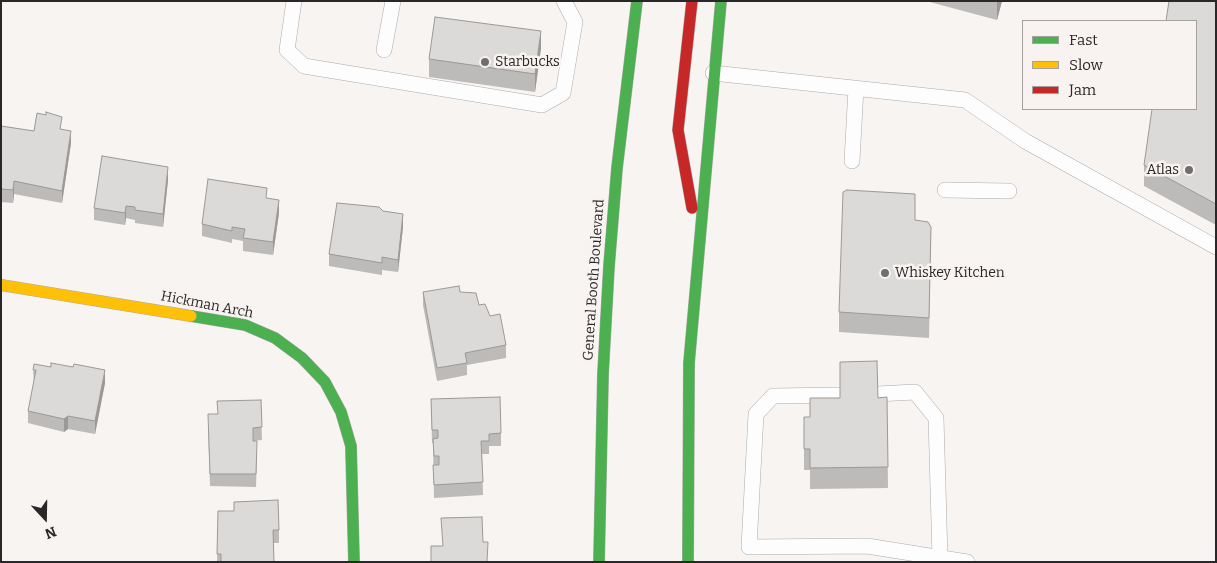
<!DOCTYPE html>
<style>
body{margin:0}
#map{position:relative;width:1217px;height:563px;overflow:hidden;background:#f7f4f2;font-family:Bitter,serif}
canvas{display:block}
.frame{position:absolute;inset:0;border:2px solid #292727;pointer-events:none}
.legend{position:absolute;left:1022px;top:20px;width:175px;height:90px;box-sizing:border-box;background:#f8f3f1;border:1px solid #a5a1a0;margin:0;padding:6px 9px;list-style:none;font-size:15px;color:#292727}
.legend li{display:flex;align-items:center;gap:10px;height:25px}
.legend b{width:25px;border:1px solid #a5a1a0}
.north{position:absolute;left:20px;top:493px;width:50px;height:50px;-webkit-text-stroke:4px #f8f3f1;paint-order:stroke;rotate:159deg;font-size:14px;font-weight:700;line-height:20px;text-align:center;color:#292727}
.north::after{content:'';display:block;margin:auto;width:18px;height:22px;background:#292727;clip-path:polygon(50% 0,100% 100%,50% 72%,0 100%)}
</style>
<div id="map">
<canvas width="1217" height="563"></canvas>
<div class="frame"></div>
<ul class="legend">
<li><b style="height:6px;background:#4caf50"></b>Fast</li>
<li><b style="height:6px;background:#ffc107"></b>Slow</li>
<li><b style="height:6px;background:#c62828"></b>Jam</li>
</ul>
<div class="north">N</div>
</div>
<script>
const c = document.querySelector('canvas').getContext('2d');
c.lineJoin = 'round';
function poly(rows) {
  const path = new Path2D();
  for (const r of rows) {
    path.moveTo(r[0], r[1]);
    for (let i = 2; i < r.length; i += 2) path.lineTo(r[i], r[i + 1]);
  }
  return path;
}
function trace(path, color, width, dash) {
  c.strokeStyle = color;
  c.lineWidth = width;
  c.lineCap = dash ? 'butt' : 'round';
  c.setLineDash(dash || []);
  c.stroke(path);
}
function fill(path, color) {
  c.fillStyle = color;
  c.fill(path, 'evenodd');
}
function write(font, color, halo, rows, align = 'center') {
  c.font = font + ' Bitter,serif';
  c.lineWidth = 5;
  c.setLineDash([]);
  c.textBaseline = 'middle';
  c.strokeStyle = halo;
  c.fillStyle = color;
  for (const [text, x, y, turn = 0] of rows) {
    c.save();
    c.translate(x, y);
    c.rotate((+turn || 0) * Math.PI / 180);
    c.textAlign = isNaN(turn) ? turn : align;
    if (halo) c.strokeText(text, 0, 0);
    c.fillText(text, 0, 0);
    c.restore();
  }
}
const lane = poly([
 [294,1,287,50,304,66,542,105,563,93,575,22,564,1],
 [384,50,393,1],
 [713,73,965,100,1025,141,1216,247],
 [852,161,856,88],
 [945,190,1009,191],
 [877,394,915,392,936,418,940,558],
 [840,395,773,396,756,414,749,547,867,546,967,562]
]);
const fast = poly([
 [191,316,245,325,275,338,302,358,325,382,341,412,351,446,354,562],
 [599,562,603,374,609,266,617,168,637,1],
 [688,562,689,363,721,1]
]);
const slow = poly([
 [1,285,191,316]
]);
const jam = poly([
 [692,1,678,130,692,208]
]);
const wall = poly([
 [926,1,1002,1,997,20],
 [1216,1,1216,225,1144,186,1144,165],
 [541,48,535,92,429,77,429,59],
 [1,126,34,131,62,129,71,143,62,203,14,194,13,203,1,202],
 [168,180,163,227,135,223,135,220,126,218,125,225,94,220,94,208],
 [267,199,279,213,273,255,243,251,243,241,232,239,232,243,202,236,202,224],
 [383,211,403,227,398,272,382,270,382,275,329,266,329,254],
 [915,220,931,227,929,338,839,332,839,312],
 [423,292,460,292,479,305,490,316,506,345,506,358,467,365,467,375,437,381,423,305],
 [33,370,105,383,95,434,68,429,64,432,28,423,28,411,34,383],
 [887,397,888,488,810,489,810,470,804,470,804,417,810,417,878,398],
 [431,399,501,433,501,446,489,446,489,454,482,454,483,495,434,498,433,443,432,443],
 [261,400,262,440,253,441,257,454,256,487,210,486,208,427,217,414],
 [218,511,279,530,279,543,273,543,274,562,217,562]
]);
const shadedWall = poly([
 [997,1,1002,1,997,20],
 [541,31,541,48,535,92,535,74],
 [71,131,71,143,62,203,62,191],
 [168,167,168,180,163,227,163,214],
 [14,181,14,194,13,203,13,190],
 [279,200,279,213,273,255,273,242],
 [126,206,126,218,125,225,125,213],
 [403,214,403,227,398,272,398,260],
 [105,370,105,383,95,434,95,421],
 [68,416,68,429,64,432,64,419]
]);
const building = poly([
 [1169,1,1216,1,1216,204,1144,165,1152,109,1196,109,1196,21,1166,21,1169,1],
 [435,17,541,31,535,74,429,59,435,17],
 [46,112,62,117,60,129,71,131,62,191,14,181,13,190,1,189,1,126,34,131,37,113,46,115,46,112],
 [102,156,168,167,163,214,135,210,135,207,126,206,125,213,94,208,102,156],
 [208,179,267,188,266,198,279,200,273,242,243,238,245,229,232,227,232,231,202,224,208,179],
 [847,190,915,194,915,220,928,222,931,227,929,318,839,312,843,192,847,190],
 [337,203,379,207,383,211,403,214,398,260,382,257,382,263,329,254,337,203],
 [459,286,460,292,476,293,479,305,485,304,490,316,500,314,506,345,465,353,467,363,437,368,423,292,459,286],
 [877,361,878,398,887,397,888,467,810,468,810,449,804,449,804,417,810,417,810,398,840,398,840,362,877,361],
 [51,363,73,367,74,364,105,370,95,421,68,416,64,419,28,411,36,370,33,370,34,364,51,367,51,363],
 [500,397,501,433,489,434,489,441,481,441,483,482,434,485,433,465,439,465,439,456,434,456,433,439,438,438,438,430,432,430,431,399,500,397],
 [261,400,262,427,253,428,253,441,257,441,256,474,210,474,208,414,218,414,217,401,261,400],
 [278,500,279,530,273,530,274,562,221,562,221,554,217,554,218,511,234,511,234,502,278,500],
 [482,517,483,542,488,542,487,562,431,562,431,546,443,546,441,518,482,517]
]);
const markers = [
 [485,62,5,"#716f6e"],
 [1189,170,5,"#716f6e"],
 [885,273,5,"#716f6e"]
];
const poiNames = [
 ["Starbucks",495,62],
 ["Atlas",1179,170,"right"],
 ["Whiskey Kitchen",895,273]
];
const streetNames = [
 ["General Booth Boulevard",594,280,-86],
 ["Hickman Arch",207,305,11]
];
trace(lane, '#adabaa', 16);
trace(fast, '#adabaa', 12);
trace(slow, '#adabaa', 12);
trace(jam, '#adabaa', 12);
trace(lane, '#fefdfd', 15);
trace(fast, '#4caf50', 11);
trace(slow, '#ffc107', 11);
trace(jam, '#c62828', 11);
fill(wall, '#bdbbba');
fill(shadedWall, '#9a9997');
fill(building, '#dcdad8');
trace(building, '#9a9997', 1);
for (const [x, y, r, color] of markers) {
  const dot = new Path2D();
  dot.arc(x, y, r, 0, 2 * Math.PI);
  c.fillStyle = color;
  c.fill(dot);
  trace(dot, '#f8f3f1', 2);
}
write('14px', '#292727', '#f8f3f1', poiNames, 'left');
write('14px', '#292727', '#f8f3f1', streetNames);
</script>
